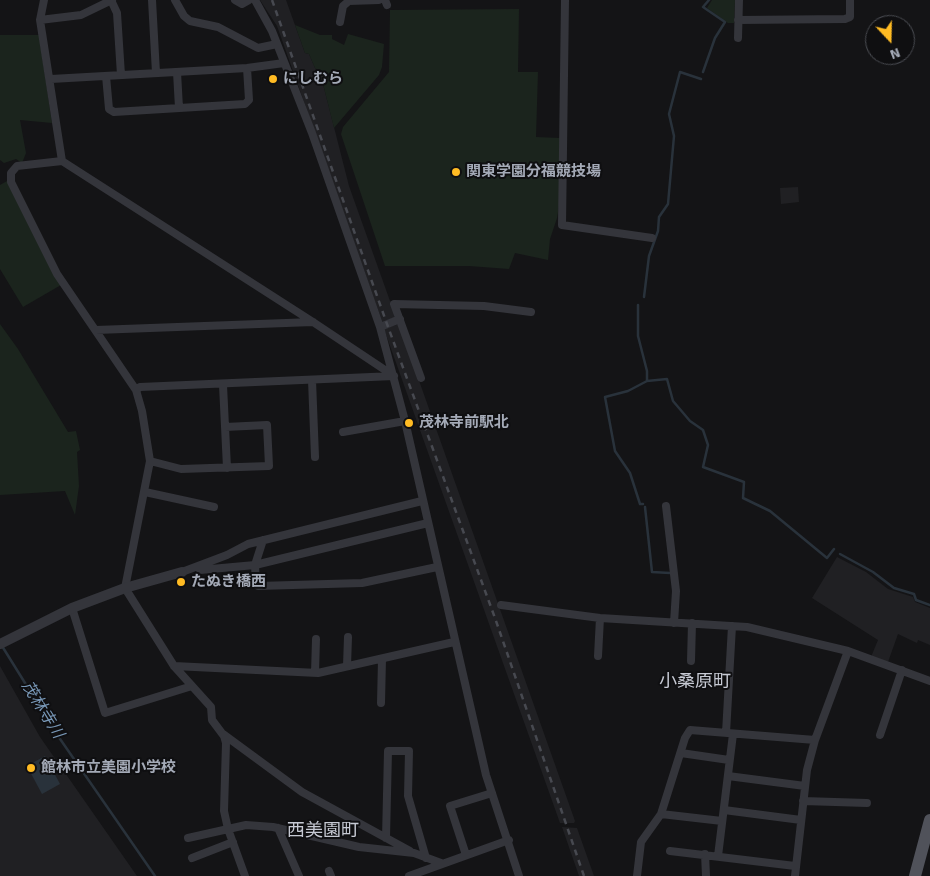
<!DOCTYPE html>
<meta charset="utf-8">
<style>
body{margin:0}
#map{position:relative;width:930px;height:876px;overflow:hidden;background:#141416;font-family:Signika,sans-serif}
canvas{display:block}
.north{position:absolute;left:865px;top:15px;width:50px;height:50px;box-sizing:border-box;background:#0f0f11;border:1px solid #4b4d53;border-radius:50%;rotate:159deg;font-size:14px;font-weight:700;line-height:20px;text-align:center;color:#a4aab7}
.north::after{content:'';display:block;margin:auto;width:18px;height:22px;background:#ffbb23;clip-path:polygon(50% 0,100% 100%,50% 72%,0 100%)}
</style>
<div id="map">
<canvas width="930" height="876"></canvas>
<div class="north">N</div>
</div>
<script>
const c = document.querySelector('canvas').getContext('2d');
c.lineJoin = 'round';
function fill(path, color) {
  c.fillStyle = color;
  c.fill(path, 'evenodd');
}
function poly(rows) {
  const path = new Path2D();
  for (const r of rows) {
    path.moveTo(r[0], r[1]);
    for (let i = 2; i < r.length; i += 2) path.lineTo(r[i], r[i + 1]);
  }
  return path;
}
function trace(path, color, width, dash) {
  c.strokeStyle = color;
  c.lineWidth = width;
  c.lineCap = dash ? 'butt' : 'round';
  c.setLineDash(dash || []);
  c.stroke(path);
}
function write(font, color, halo, rows, align = 'center') {
  c.font = font + ' Signika,"Noto Sans JP",sans-serif';
  c.lineWidth = 4;
  c.setLineDash([]);
  c.textBaseline = 'middle';
  c.strokeStyle = halo;
  c.fillStyle = color;
  for (const [text, x, y, turn = 0] of rows) {
    c.save();
    c.translate(x, y);
    c.rotate((+turn || 0) * Math.PI / 180);
    c.textAlign = isNaN(turn) ? turn : align;
    if (halo) c.strokeText(text, 0, 0);
    c.fillText(text, 0, 0);
    c.restore();
  }
}
const built = poly([
 [260,0,286,0,305,53,309,54,315,68,325,75,322,80,349,186,395,315,394,318,384,321,382,321,277,26],
 [798,187,799,202,781,204,780,188],
 [399,324,575,821,574,823,560,823,384,329],
 [837,557,866,572,888,589,913,597,915,602,930,608,930,645,918,640,917,643,898,634,888,662,871,657,878,640,812,598],
 [0,666,40,737,137,876,0,876],
 [562,827,577,828,594,876,579,876]
]);
const green = poly([
 [712,0,735,0,734,23,728,23,707,8],
 [519,9,518,72,538,72,536,137,560,138,559,206,557,218,550,239,548,260,515,253,509,269,469,266,385,266,341,134,343,127,389,72,390,10],
 [295,25,320,35,332,35,332,39,344,45,348,34,384,44,382,67,379,75,334,128,322,80,324,75,315,68,309,54,305,53],
 [0,35,39,35,52,123,20,120,26,153,22,163,16,159,4,163,0,160],
 [7,181,61,285,23,307,0,269,0,185],
 [0,324,18,349,68,432,76,431,80,450,77,452,79,486,75,515,65,491,0,495]
]);
const water = poly([
 [45,756,60,784,42,794,27,766]
]);
const stream = poly([
 [703,72,715,38,725,22,703,7,709,0],
 [644,297,649,256,658,231,659,217,668,204,674,136,669,114,680,72,701,79],
 [638,305,638,336,647,371,647,381,628,391,605,397,615,451,630,473,640,504,643,504],
 [647,381,667,379,673,401,690,421,703,430,708,445,703,467,744,482,743,498,770,511,827,558,834,549],
 [645,507,652,572,670,573],
 [840,554,873,572,894,588,914,594,916,600,930,605],
 [2,646,58,736,155,876]
]);
const minor = poly([
 [44,0,40,20,62,161],
 [111,0,117,13,121,75],
 [152,0,156,73],
 [175,0,184,16,190,21,218,27,258,48,277,44],
 [235,0,242,4,249,0],
 [255,0,272,31,312,133,380,327,405,421,486,775,519,876],
 [385,0,387,5],
 [565,0,562,225,652,238],
 [40,20,81,15,112,0],
 [738,20,845,19,850,17,850,0],
 [340,22,343,6,349,1,379,0],
 [738,38,739,0],
 [177,72,179,108],
 [106,76,109,109,114,112,245,104,249,100,247,68],
 [51,79,247,68,284,63],
 [380,327,400,319],
 [96,330,313,322],
 [421,378,394,304,484,306,531,312],
 [312,380,315,457],
 [223,385,227,468],
 [136,390,140,387,394,376],
 [343,432,405,421],
 [150,461,181,469,269,466,267,425,225,427],
 [145,492,214,507],
 [666,506,676,591,674,623],
 [263,540,255,565,256,585,258,586,362,583,437,567],
 [200,570,255,565,428,523],
 [182,572,227,555,248,544,422,501],
 [501,605,600,618,747,627,848,651,930,681],
 [72,608,105,713,192,686],
 [598,656,600,618],
 [691,661,692,623],
 [174,666,318,673,454,642],
 [347,666,348,637],
 [315,673,316,639],
 [381,703,382,659],
 [726,733,732,626],
 [223,734,302,792,410,851],
 [880,735,902,670],
 [681,753,729,760],
 [728,776,805,786],
 [803,801,867,803],
 [724,810,801,820],
 [661,814,722,821],
 [278,828,299,876],
 [188,838,246,825,273,827,359,847,414,853,441,863],
 [386,838,388,751,409,751,408,796,426,858],
 [670,851,795,866],
 [705,854,706,876],
 [466,855,450,806,492,793],
 [718,856,733,734],
 [192,858,233,842],
 [329,871,331,876],
 [245,876,228,829,224,811,226,743,224,736,212,720,211,707,174,666,125,588,150,461,142,411,136,390,57,274,11,182,11,173,17,166,62,161,313,322,394,376],
 [409,876,509,840],
 [637,876,641,842,661,814,685,738,690,730,815,740],
 [795,876,807,770,815,740,848,651]
]);
const tertiary = poly([
 [0,644,72,608,125,588,182,572]
]);
const primary = poly([
 [915,876,930,820]
]);
const rail = poly([
 [272,0,387,324,495,618,584,876]
]);
const markers = [
 [273,79,5,"#ffbb23"],
 [456,172,5,"#ffbb23"],
 [409,423,5,"#ffbb23"],
 [181,582,5,"#ffbb23"],
 [31,768,5,"#ffbb23"]
];
const poiNames = [
 ["にしむら",283,79],
 ["関東学園分福競技場",466,172],
 ["茂林寺前駅北",419,423],
 ["たぬき橋西",191,582],
 ["館林市立美園小学校",41,768]
];
const waterNames = [
 ["茂林寺川",42,710,58]
];
const quarterNames = [
 ["小桑原町",695,682],
 ["西美園町",323,831]
];
fill(built, '#202023');
fill(green, '#1b241d');
fill(water, '#29323b');
trace(stream, '#29323b', 2.5);
trace(minor, '#34353b', 8);
trace(tertiary, '#34353b', 10);
trace(primary, '#50525a', 12);
trace(rail, '#474950', 2.5, [6, 5]);
for (const [x, y, r, color] of markers) {
  const dot = new Path2D();
  dot.arc(x, y, r, 0, 2 * Math.PI);
  c.fillStyle = color;
  c.fill(dot);
  trace(dot, '#0f0f11', 2);
}
write('bold 15px', '#a4aab7', '#0f0f11', poiNames, 'left');
write('italic 16px', '#7897b6', '#0f0f11', waterNames);
write('18px', '#c6c9d3', '#0f0f11', quarterNames);
</script>
